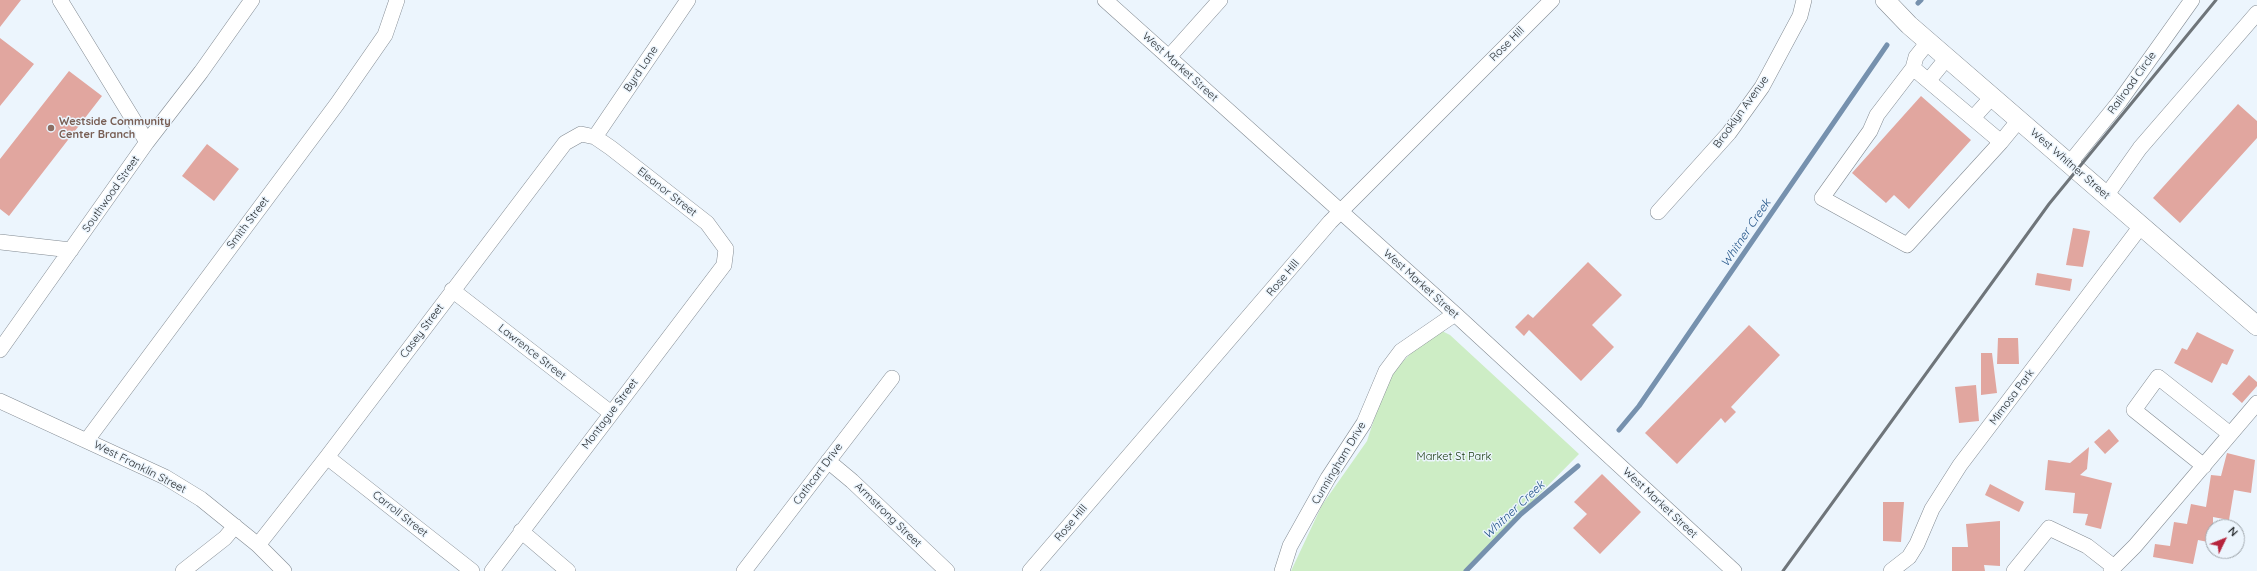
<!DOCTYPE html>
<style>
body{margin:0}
#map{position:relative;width:2257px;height:571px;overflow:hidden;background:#ecf5fd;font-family:Quicksand,sans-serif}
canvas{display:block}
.north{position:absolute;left:2205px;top:519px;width:40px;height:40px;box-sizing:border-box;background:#ecf5fd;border:1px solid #9ea5ab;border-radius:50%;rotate:47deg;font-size:11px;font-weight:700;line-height:16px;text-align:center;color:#2a2e31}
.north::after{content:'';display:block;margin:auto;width:14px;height:18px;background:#b6243c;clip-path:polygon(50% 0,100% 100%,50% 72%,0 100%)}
</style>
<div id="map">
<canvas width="2257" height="571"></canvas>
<div class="north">N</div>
</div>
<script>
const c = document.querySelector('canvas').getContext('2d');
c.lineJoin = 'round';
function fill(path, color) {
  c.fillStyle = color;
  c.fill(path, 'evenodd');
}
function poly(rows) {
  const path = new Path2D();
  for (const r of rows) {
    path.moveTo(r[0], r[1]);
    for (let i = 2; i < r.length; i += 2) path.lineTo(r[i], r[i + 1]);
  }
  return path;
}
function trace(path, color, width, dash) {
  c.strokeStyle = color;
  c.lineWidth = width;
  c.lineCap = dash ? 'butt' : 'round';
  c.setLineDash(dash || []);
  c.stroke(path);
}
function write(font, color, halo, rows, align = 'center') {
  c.font = font + ' Quicksand,sans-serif';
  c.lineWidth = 3;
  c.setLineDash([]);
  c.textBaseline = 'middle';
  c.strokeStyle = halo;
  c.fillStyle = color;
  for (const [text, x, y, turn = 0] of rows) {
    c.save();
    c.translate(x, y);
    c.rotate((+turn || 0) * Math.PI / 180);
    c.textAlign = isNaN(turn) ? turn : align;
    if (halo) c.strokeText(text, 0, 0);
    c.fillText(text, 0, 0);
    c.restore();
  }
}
const green = poly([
 [1442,331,1450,335,1579,454,1464,571,1291,571,1322,505,1367,441,1383,392,1393,372,1411,353]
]);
const stream = poly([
 [1918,3,1921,0],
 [1619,430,1639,406,1887,45],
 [1466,571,1521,514,1578,466]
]);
const building = poly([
 [0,0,21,0,0,27],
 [0,38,34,64,0,106],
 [69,71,102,96,9,216,0,209,0,159],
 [1921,96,1971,140,1909,209,1894,195,1886,203,1852,173],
 [2238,104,2257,121,2257,138,2180,223,2153,198],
 [207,144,239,169,214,201,182,176],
 [2073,228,2090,231,2083,267,2066,265],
 [1588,262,1622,295,1592,325,1614,347,1581,381,1529,330,1524,336,1515,327,1528,314,1533,318],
 [2037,273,2072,279,2070,291,2035,285],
 [1749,325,1780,355,1731,407,1736,412,1725,423,1721,418,1677,464,1645,433],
 [2197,332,2234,350,2227,365,2222,363,2212,383,2174,363,2182,348,2187,350],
 [1998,338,2018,338,2019,364,1997,364],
 [1981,353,1992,353,1997,393,1981,395],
 [2249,375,2257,382,2257,386,2242,403,2232,394],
 [1976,385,1979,421,1959,423,1955,387],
 [2109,429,2119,441,2105,454,2094,442],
 [2089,447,2087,469,2080,475,2112,483,2101,529,2085,525,2088,514,2073,513,2075,493,2045,490,2048,460,2070,463],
 [2227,453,2255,460,2251,493,2234,490,2229,520,2213,517,2213,543,2198,540,2193,564,2153,557,2155,544,2170,546,2174,522,2187,524,2191,504,2206,507,2211,475,2221,476],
 [1602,474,1641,512,1600,554,1573,528,1587,514,1574,502],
 [1990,484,2024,502,2019,512,1985,495],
 [1883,502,1904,502,1901,542,1883,541],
 [2000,521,2000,566,1984,565,1985,571,1952,571,1952,547,1968,547,1966,524]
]);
const minor = poly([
 [60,0,147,142],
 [1105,0,1455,314,1734,571],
 [1169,57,1220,0],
 [1913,68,1916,57,1928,42],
 [1929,80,1947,58],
 [1973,118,1992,97],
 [595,137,688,0],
 [2001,142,1913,68,1877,115,1870,131,1822,198,1907,245,2001,142,2019,120],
 [2069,164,2120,101,2192,0],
 [2106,196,2140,148,2257,13],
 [1658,212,1729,133,1762,87,1800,16,1804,0],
 [0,242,71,250],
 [452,290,611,413],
 [0,350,147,142,201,72,252,0],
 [0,401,165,477,201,499,258,545,284,571],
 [87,440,337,104,385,35,397,0],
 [327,457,472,571],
 [828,461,852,481,947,571],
 [2204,466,2134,410,2158,377,2230,434],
 [521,531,568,571],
 [258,545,327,457,565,143,581,134,595,137,611,148,707,223,726,249,724,265,492,571],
 [2114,567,2135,546,2257,403],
 [183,571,225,538,235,526],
 [744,571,892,378],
 [1030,571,1330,222,1552,0],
 [1282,571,1290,546,1328,478,1364,423,1386,371,1401,351,1455,314],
 [1891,571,1909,557,1917,544,1932,509,1960,465,2141,226],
 [2014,571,2049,528,2087,546,2114,567,2111,571]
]);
const major = poly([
 [1885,0,1909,25,2257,326]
]);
const rail = poly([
 [1783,571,2049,204,2216,0]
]);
const markers = [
 [51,128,4,"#8d6e63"]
];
const streetNames = [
 ["Rose Hill",1507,44,-45],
 ["West Market Street",1180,67,42],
 ["Byrd Lane",641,69,-56],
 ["Railroad Circle",2132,83,-54],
 ["Brooklyn Avenue",1741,112,-54],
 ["West Whitner Street",2070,164,41],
 ["Eleanor Street",667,192,38],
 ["Southwood Street",111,194,-55],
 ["Smith Street",248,223,-53],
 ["Rose Hill",1283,278,-50],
 ["West Market Street",1421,284,42],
 ["Casey Street",422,331,-53],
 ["Lawrence Street",532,352,38],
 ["Mimosa Park",2012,397,-53],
 ["Montague Street",610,414,-53],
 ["Cunningham Drive",1339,463,-59],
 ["West Franklin Street",140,467,27],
 ["Cathcart Drive",818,474,-53],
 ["West Market Street",1660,503,43],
 ["Carroll Street",400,514,38],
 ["Armstrong Street",888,515,44],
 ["Rose Hill",1071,523,-50]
];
const educationNames = [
 ["Westside Community",59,122],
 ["Center Branch",59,135]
];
const parkNames = [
 ["Market St Park",1454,457]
];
const waterNames = [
 ["Whitner Creek",1746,233,-56],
 ["Whitner Creek",1514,510,-43]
];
fill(green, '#cdedc5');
trace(stream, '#7691ae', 5);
fill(building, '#e1a69f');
trace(minor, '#828a92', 16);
trace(major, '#828a92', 20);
trace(minor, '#fff', 15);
trace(major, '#fff', 19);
trace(rail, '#6f757a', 3);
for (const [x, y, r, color] of markers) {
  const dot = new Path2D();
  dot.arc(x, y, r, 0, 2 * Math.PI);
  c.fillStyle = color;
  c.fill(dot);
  trace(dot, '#ecf5fd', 1.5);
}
write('11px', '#2a2e31', '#ecf5fd', streetNames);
write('bold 11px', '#785e54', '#ecf5fd', educationNames, 'left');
write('11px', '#14360a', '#ecf5fd', parkNames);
write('italic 12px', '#235488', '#ecf5fd', waterNames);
</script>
